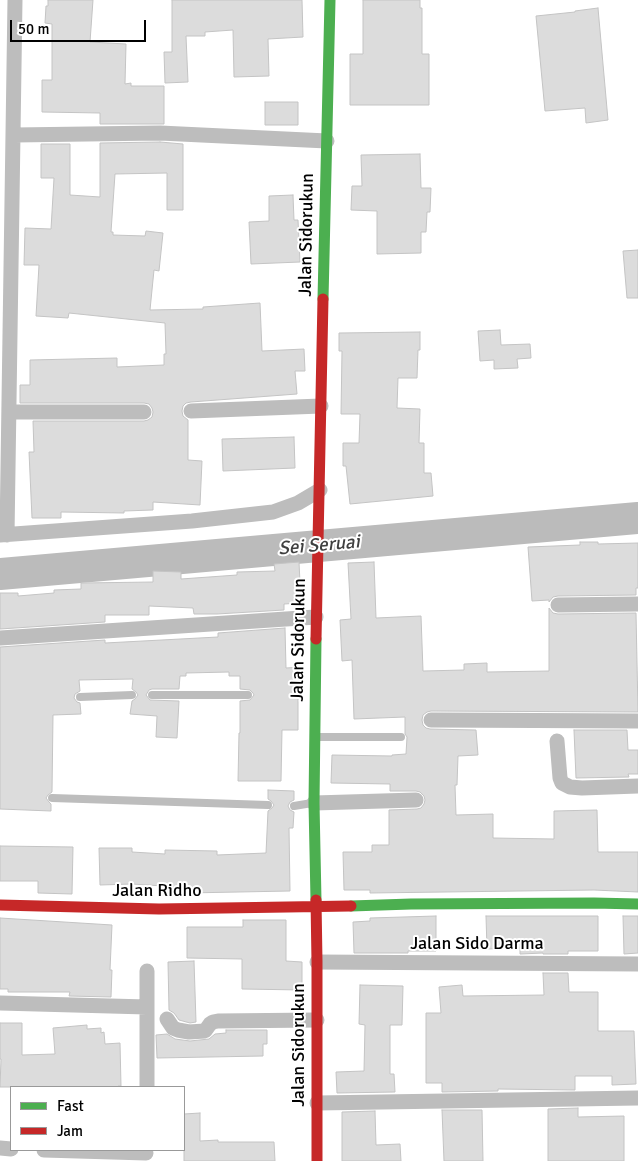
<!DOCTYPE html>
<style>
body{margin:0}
#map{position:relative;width:638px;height:1161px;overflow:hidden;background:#fff;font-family:Signika,sans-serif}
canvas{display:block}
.legend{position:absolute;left:10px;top:1086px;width:175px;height:65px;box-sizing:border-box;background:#fff;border:1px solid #999;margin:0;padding:6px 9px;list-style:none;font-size:15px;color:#000}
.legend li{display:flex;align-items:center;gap:10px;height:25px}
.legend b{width:25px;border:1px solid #999}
.scale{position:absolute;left:10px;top:20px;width:136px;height:22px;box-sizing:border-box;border:2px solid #000;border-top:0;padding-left:6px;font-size:15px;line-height:18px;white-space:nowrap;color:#000;-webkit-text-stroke:4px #fff;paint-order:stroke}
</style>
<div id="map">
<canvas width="638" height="1161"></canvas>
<ul class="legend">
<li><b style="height:6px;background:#4caf50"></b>Fast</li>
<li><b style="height:6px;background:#c62828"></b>Jam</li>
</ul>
<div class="scale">50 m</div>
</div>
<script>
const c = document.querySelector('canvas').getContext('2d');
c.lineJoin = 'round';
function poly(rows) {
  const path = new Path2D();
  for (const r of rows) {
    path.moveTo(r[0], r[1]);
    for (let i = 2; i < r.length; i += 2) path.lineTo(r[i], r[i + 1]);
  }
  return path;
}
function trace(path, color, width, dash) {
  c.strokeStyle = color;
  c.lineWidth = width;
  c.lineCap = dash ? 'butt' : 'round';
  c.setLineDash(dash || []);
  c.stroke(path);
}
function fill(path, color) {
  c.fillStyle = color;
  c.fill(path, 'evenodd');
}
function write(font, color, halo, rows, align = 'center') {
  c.font = font + ' Signika,sans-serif';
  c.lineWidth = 4;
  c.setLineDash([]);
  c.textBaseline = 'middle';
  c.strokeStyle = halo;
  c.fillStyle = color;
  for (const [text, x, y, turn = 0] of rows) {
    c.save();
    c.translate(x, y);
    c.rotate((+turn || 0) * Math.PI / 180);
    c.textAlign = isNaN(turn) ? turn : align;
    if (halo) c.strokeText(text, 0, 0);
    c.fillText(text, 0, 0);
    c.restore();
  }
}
const river = poly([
 [0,574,638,518]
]);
const building = poly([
 [48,0,93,0,90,42,126,44,125,84,131,83,131,86,164,86,164,124,100,124,100,113,42,112,42,80,52,80,52,24,45,23,46,6,48,6,48,0],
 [172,0,302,0,303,37,268,39,269,76,234,77,233,30,205,32,205,36,186,36,188,82,165,83,164,52,172,52,172,0],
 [363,0,420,0,420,8,422,8,422,54,429,54,429,105,350,105,350,54,363,54,363,0],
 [598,8,608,120,586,123,585,108,545,111,536,16,575,12,575,11,598,8],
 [265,102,298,102,298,125,265,125,265,102],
 [160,142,183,144,183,210,167,210,167,173,115,174,111,232,113,232,113,235,145,236,146,231,163,233,159,271,154,270,150,310,203,309,203,307,260,303,262,351,304,349,305,371,295,371,297,394,191,402,186,403,183,406,182,411,183,416,188,420,188,460,202,461,200,505,153,502,153,510,124,511,124,513,61,512,61,518,32,518,29,452,34,452,33,421,144,421,148,420,152,417,153,412,152,408,149,404,144,403,20,403,20,385,30,385,30,360,117,358,117,367,164,365,164,354,166,354,165,323,69,313,68,318,36,316,39,265,24,265,25,228,51,229,54,178,41,178,41,144,70,144,70,195,100,197,100,143,160,142],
 [420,154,421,188,431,188,430,212,427,212,426,232,421,232,421,253,377,254,377,211,351,210,352,186,362,186,361,155,420,154],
 [293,195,294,220,298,220,300,262,251,264,249,222,269,221,269,196,293,195],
 [638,250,638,298,627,298,623,251,638,250],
 [500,330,501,345,530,344,531,358,517,359,518,368,494,369,494,360,480,361,478,331,500,330],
 [420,332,420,350,418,350,417,378,398,378,397,408,420,409,419,443,424,443,424,473,431,473,433,496,350,504,346,466,343,466,343,443,359,443,360,414,341,414,342,351,339,351,339,333,420,332],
 [294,437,295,468,223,471,222,439,294,437],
 [580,542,598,542,598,544,638,543,638,588,636,588,636,595,558,596,553,597,549,602,549,600,532,601,528,547,580,545,580,542],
 [299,562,301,603,284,604,284,610,217,614,194,614,193,608,149,606,149,615,105,615,105,622,0,629,0,593,18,593,18,596,54,593,54,590,81,589,81,583,153,582,153,571,181,572,181,579,237,575,237,572,275,571,274,564,299,562],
 [374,562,376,618,421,616,423,671,464,670,464,664,487,663,487,672,549,671,549,608,553,613,558,614,636,613,638,712,431,711,427,712,423,715,422,720,423,725,426,728,430,729,476,730,478,755,458,756,457,785,455,785,456,815,493,814,493,838,554,839,554,811,597,810,598,852,638,852,638,892,594,890,370,893,370,890,344,890,343,852,372,852,372,845,389,845,389,810,417,809,421,808,424,804,425,800,424,796,420,792,416,791,390,791,390,784,331,783,332,755,392,756,392,755,406,754,407,737,405,734,405,717,354,719,352,660,342,661,340,620,351,619,348,563,374,562],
 [285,628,286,668,303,667,303,685,298,685,298,730,282,730,281,781,238,781,239,733,240,733,240,701,250,700,254,695,253,693,250,690,240,689,240,676,229,676,229,672,186,673,186,676,180,676,179,689,152,689,149,690,146,695,150,700,179,701,177,738,156,737,157,716,130,714,132,701,135,699,138,695,136,692,132,689,133,679,79,680,80,691,75,694,74,698,77,702,80,703,81,714,53,715,52,792,48,795,46,798,49,802,51,804,51,811,0,809,0,647,105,640,105,643,218,637,218,633,285,628],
 [574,730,627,730,628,750,638,750,638,774,628,774,629,777,576,778,574,730],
 [268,790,294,791,294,800,290,802,288,806,290,810,294,812,293,828,289,828,290,891,187,893,186,896,162,895,163,886,132,884,100,885,99,848,132,848,132,852,165,854,165,850,217,851,217,855,266,853,268,811,272,808,274,805,271,801,268,799,268,790],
 [0,846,73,847,72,894,38,893,38,881,0,881,0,846],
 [436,916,436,951,408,951,408,953,354,953,353,922,370,921,370,918,436,916],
 [486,916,598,916,598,951,568,951,568,954,543,954,543,953,521,954,520,954,520,948,487,949,486,916],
 [623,916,638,916,638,953,624,954,623,916],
 [0,918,112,925,110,970,112,970,111,997,69,996,70,992,8,992,8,989,0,989,0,918],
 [243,920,286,920,286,961,302,962,302,990,242,989,242,959,187,958,187,927,243,927,243,920],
 [194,961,196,1022,190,1023,179,1020,174,1013,169,1010,168,962,194,961],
 [543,973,568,973,569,992,598,992,598,1031,634,1031,636,1084,612,1085,612,1076,575,1076,575,1090,498,1089,498,1091,442,1092,442,1083,426,1083,426,1013,441,1013,439,987,462,985,463,996,544,995,543,973],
 [360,985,403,986,402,1025,390,1025,390,1074,394,1074,395,1092,337,1093,336,1072,364,1071,365,1025,359,1024,360,985],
 [0,1023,22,1023,22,1055,55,1054,53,1028,87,1025,87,1029,101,1028,101,1033,104,1032,105,1044,120,1043,121,1086,118,1086,118,1087,0,1087,1,1059,0,1059,0,1023],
 [226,1030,267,1030,267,1044,263,1044,263,1056,157,1058,156,1035,167,1034,175,1039,190,1041,209,1039,215,1034,226,1033,226,1030],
 [578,1108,578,1117,624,1116,624,1161,548,1161,548,1109,578,1108],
 [442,1110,482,1110,483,1161,444,1161,442,1110],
 [375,1111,376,1145,400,1144,401,1161,342,1161,342,1112,375,1111],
 [200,1113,200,1141,218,1140,218,1142,274,1142,275,1161,184,1161,184,1114,200,1113]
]);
const lane = poly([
 [152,695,248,695],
 [80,697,132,695],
 [316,737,401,737],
 [52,798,268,805],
 [294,806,312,803]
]);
const street = poly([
 [14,135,160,133,327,141],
 [191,411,321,406],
 [9,412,144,412],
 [0,535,192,521,273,512,298,503,320,490],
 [7,535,15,0],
 [558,605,638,604],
 [0,638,316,617],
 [431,720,638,721],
 [557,741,560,778,562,783,570,787,582,788,638,786],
 [314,803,416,800],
 [317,962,638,964],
 [0,1003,147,1007],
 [167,1019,173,1028,178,1030,189,1032,205,1031,210,1024,213,1022,218,1021,317,1020],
 [147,1087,147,971],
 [317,1103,638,1098],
 [0,1148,11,1149],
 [44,1150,146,1153]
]);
const fast = poly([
 [323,299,330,0],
 [316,639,314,803,316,900],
 [351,906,411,904,594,903,638,904]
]);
const jam = poly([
 [316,639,323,299],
 [316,900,317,962,317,1161],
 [0,905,159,909,351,906]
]);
const streetNames = [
 ["Jalan Sidorukun",307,235,-89],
 ["Jalan Sidorukun",299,640,-89],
 ["Jalan Ridho",157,891],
 ["Jalan Sido Darma",477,944],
 ["Jalan Sidorukun",299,1045,-90]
];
const waterNames = [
 ["Sei Seruai",319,546,-5]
];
trace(river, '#bbb', 32);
fill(building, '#dcdcdc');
trace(building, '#c4c4c4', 1);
trace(lane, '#bdbdbd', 8);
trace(street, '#bdbdbd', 15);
trace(fast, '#4caf50', 11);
trace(jam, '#c62828', 11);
write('18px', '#000', '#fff', streetNames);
write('italic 19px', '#3f3f3f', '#fff', waterNames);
</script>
